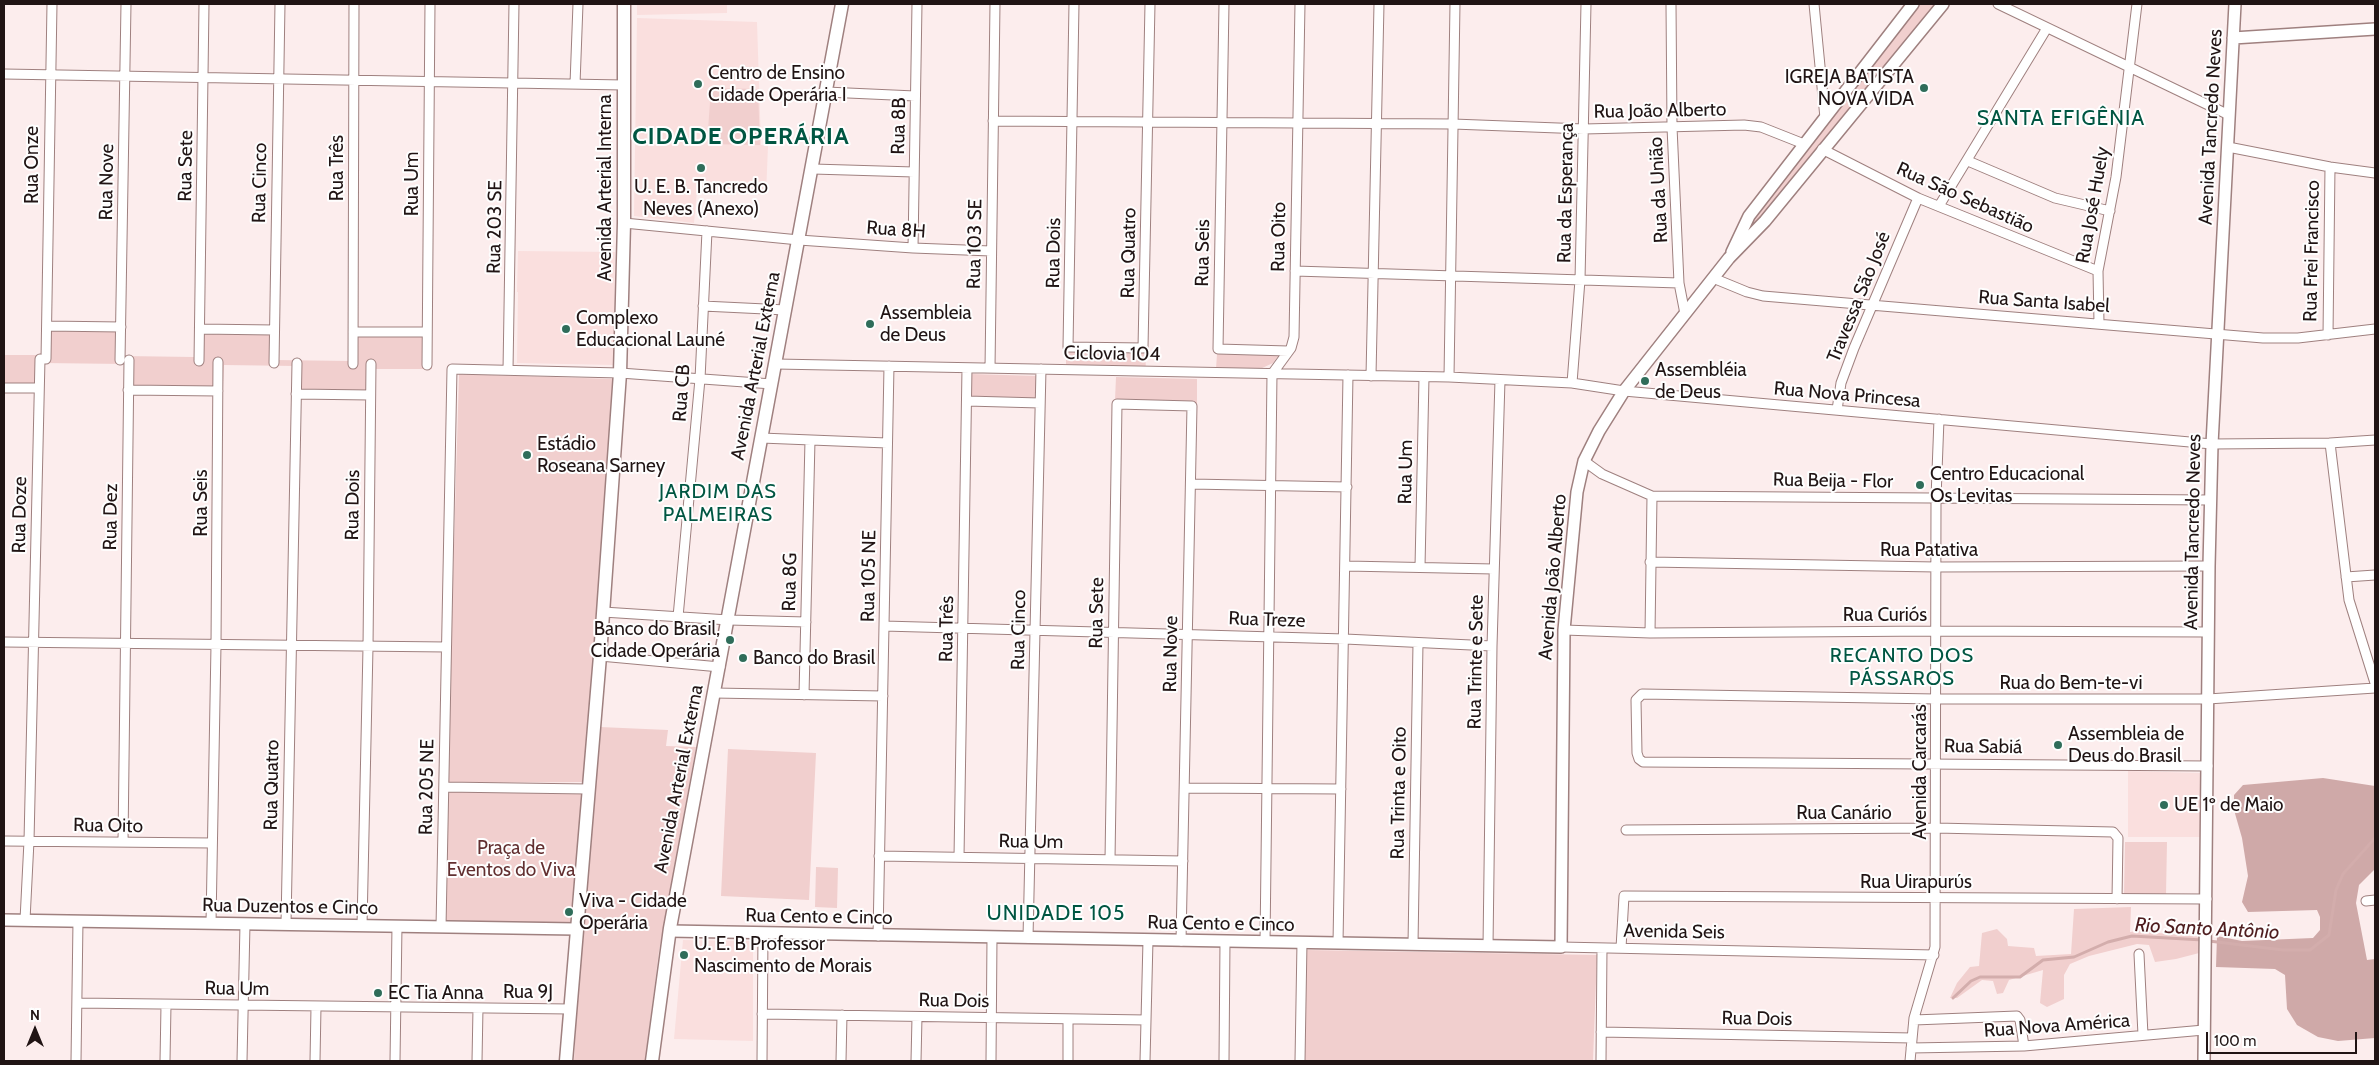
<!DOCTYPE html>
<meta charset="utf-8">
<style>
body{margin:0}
#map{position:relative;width:2379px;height:1065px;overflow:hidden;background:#fceded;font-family:Cabin,sans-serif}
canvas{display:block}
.frame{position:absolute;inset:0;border:5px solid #201414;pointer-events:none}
.north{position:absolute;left:10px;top:1005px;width:50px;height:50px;-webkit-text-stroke:4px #fefefe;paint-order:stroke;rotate:0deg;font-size:14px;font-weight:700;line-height:20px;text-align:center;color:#201414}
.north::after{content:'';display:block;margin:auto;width:18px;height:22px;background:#201414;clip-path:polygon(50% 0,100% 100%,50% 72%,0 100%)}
.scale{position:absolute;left:2206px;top:1032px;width:151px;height:22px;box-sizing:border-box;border:2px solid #201414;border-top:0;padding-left:6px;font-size:15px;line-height:18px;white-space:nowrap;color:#201414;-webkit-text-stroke:4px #fefefe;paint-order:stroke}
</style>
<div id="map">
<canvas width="2379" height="1065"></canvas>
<div class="frame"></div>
<div class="north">N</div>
<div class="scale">100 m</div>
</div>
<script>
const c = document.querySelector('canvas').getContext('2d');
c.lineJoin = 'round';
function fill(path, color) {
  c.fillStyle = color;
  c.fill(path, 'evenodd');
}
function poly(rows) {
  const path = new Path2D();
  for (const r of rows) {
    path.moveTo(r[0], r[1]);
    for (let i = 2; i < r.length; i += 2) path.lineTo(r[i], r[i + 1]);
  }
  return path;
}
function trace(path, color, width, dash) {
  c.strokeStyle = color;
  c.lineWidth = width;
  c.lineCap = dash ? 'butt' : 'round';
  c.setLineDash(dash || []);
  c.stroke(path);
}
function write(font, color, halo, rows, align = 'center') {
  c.font = font + ' Cabin,sans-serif';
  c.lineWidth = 4;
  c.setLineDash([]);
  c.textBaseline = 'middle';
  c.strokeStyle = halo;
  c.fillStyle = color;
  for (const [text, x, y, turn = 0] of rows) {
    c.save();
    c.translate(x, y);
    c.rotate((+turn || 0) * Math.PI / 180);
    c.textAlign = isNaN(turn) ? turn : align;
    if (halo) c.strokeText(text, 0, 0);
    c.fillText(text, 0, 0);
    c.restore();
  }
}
const built = poly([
 [637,4,727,4,727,13,637,15],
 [637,18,757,22,761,145,768,146,766,195,697,191,694,223,634,216],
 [518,251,615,252,614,365,517,363,518,292,526,292,517,292],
 [2128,771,2201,773,2201,837,2128,837],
 [683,940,753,941,753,1041,674,1039]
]);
const green = poly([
 [1918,4,1935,4,1740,245,1754,217],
 [711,88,758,89,760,145,707,144],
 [44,331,123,332,123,356,194,357,195,334,275,335,275,360,350,361,351,335,432,337,432,369,373,369,373,391,297,391,296,366,224,365,223,388,125,386,125,364,43,363,43,386,4,386,4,355,44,355],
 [1066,351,1145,353,1146,369,1066,367],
 [1217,354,1279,355,1273,363,1260,369,1216,369],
 [459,374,614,379,584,782,447,783],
 [971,374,1038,376,1038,399,970,396],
 [1116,377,1197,379,1197,403,1115,400],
 [600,727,668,730,666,746,696,747,659,951,645,1061,574,1061,581,929],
 [728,749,816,753,809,900,721,896],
 [447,790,582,793,570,926,446,923],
 [2125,842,2167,842,2166,895,2124,894],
 [816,867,838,868,837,908,815,907],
 [2131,907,2130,932,2156,928,2158,933,2202,937,2203,952,2176,959,2155,962,2149,945,2137,944,2089,956,2070,964,2064,975,2064,999,2047,1007,2040,1003,2043,970,2009,980,2003,993,1997,994,1993,981,1982,980,1957,998,1950,998,1957,983,1970,967,1979,966,1982,933,1997,929,2007,939,2008,946,2034,948,2036,956,2071,954,2074,909],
 [1307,950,1597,955,1593,1061,1303,1061]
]);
const forest = poly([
 [2323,778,2375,786,2375,869,2359,885,2356,903,2367,960,2375,959,2375,1038,2338,1041,2318,1037,2297,1025,2287,1009,2285,975,2275,969,2216,967,2217,936,2242,941,2313,938,2320,930,2320,917,2317,910,2248,912,2242,902,2248,876,2242,838,2234,810,2234,795,2243,785]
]);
const stream = poly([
 [2209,941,2283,950,2310,950,2329,935,2336,890,2343,874,2375,838],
 [1953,998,1971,981,1980,977,2020,977,2043,960,2074,957,2108,942,2132,936,2203,940]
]);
const minor = poly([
 [1074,4,1068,347,1143,348,1150,4],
 [1224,4,1218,349,1288,351],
 [1671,4,1672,127,1679,283,1685,314],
 [1814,4,1825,118],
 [1998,4,2229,115],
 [4,74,624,85],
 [575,84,578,4],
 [826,92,915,96],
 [993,121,1453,124,1584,129,1744,125,1761,127,1804,144],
 [2228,147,2330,167,2375,173],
 [1822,149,1918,198,2098,271],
 [1968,161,2055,198,2110,211],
 [813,169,914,172],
 [1939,206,2047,28],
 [624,223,799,240,913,248,991,251],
 [913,248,917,4],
 [1295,271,1679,283],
 [1713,278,1747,292,1763,296,2263,338,2298,338,2375,329],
 [703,306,786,310],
 [2099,323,2098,271,2116,177,2137,4],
 [47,326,121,327],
 [200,329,274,330],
 [353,332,427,332],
 [2328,335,2330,167],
 [46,359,52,4],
 [120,360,126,4],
 [199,361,204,4],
 [274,363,280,4],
 [353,364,354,4],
 [776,364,1449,377,1572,383,1624,391,2212,444,2330,443,2375,440],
 [427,365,430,4],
 [990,368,995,4],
 [508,370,514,4],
 [1371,376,1379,4],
 [1449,377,1455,4],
 [1572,383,1580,280,1586,4],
 [4,388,39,388],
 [128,390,218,391],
 [296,394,370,395],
 [967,401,1040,403],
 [1837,410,1841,383,1854,348,1918,198],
 [761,438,887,443],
 [2330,443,2349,600,2375,683],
 [1584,461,1602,474,1652,496,2211,500],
 [1191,484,1347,487],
 [1650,562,1936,567,2209,566],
 [1346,566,1494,569],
 [1420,567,1424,377],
 [2346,577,2375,575],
 [603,612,729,620,806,622],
 [678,617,700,379,707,231],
 [884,626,1345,639,1492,646],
 [1564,630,1650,633,1936,631,2208,632],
 [1650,633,1652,496],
 [4,642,446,647],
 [600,656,720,667],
 [714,693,883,696],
 [804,695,810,440],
 [2208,766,1643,762,1639,759,1637,753,1636,700,1642,694,1936,699,2208,699,2375,688],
 [444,787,588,789],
 [1185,788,1341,789],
 [1626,830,1936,828,2113,832,2118,838,2117,899],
 [4,841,212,843],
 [123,842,129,360],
 [879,856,1183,861],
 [959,857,967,368],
 [1110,860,1117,404,1192,406,1181,941],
 [2366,901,2375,900],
 [25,920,29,841,40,359],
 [211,923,216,645,218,362],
 [286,924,297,363],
 [362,926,368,647,371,364],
 [441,927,452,369,620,373,772,384],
 [878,936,889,366],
 [1028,938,1041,369],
 [1265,942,1272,374,1291,348,1294,337,1300,4],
 [1338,943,1348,375],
 [1413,944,1418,643],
 [1488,946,1492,646,1500,380],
 [1561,947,1934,955],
 [1621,948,1624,896,2207,899],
 [2139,954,2143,1035],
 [77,1003,570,1009],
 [762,1014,1146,1020],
 [1914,1020,2017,1016,2020,1020,2024,1046],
 [1601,1032,1912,1038],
 [1911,1048,2024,1046,2204,1030],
 [76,1061,78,921],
 [165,1061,166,1005],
 [242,1061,245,924],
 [315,1061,316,1007],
 [395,1061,397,926],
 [477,1061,478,1008],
 [762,1061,763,934],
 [841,1061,842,1015],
 [916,1061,917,1017],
 [991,1061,992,937],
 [1068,1061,1068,1019],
 [1145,1061,1148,940],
 [1224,1061,1225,941],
 [1300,1061,1302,942],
 [1601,1061,1602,948],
 [1910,1061,1914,1018,1935,947,1936,498,1939,419]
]);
const tertiary = poly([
 [2233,38,2375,29],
 [1732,252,1749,216,1913,4],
 [4,920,576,929],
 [670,931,1561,947,1564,630,1577,492,1584,461,1599,431,1624,391,1729,258,1765,221,1943,4],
 [2204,1061,2209,566,2212,444,2235,4]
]);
const secondary = poly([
 [566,1061,600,656,620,373,624,223,624,4],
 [652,1061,670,928,842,4]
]);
const markers = [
 [698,84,5,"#2f6d5a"],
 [1924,88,5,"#2f6d5a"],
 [701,168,5,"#2f6d5a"],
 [870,324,5,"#2f6d5a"],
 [566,329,5,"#2f6d5a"],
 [1645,381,5,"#2f6d5a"],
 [527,455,5,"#2f6d5a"],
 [1920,485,5,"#2f6d5a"],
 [730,640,5,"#2f6d5a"],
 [743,658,5,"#2f6d5a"],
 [2058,745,5,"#2f6d5a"],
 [2164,805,5,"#2f6d5a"],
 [569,912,5,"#2f6d5a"],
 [684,955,5,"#2f6d5a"],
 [378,993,5,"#2f6d5a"]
];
const poiNames = [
 ["Centro de Ensino",708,73],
 ["Cidade Operária I",708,95],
 ["IGREJA BATISTA",1914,77,"right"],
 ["NOVA VIDA",1914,99,"right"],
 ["U. E. B. Tancredo",701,187,"center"],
 ["Neves (Anexo)",701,209,"center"],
 ["Assembleia",880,313],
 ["de Deus",880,335],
 ["Complexo",576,318],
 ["Educacional Launé",576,340],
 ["Assembléia",1655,370],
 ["de Deus",1655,392],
 ["Estádio",537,444],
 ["Roseana Sarney",537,466],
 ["Centro Educacional",1930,474],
 ["Os Levitas",1930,496],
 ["Banco do Brasil,",720,629,"right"],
 ["Cidade Operária",720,651,"right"],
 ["Banco do Brasil",753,658],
 ["Assembleia de",2068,734],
 ["Deus do Brasil",2068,756],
 ["UE 1º de Maio",2174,805],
 ["Viva - Cidade",579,901],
 ["Operária",579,923],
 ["U. E. B Professor",694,944],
 ["Nascimento de Morais",694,966],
 ["EC Tia Anna",388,993]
];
const streetNames = [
 ["Rua João Alberto",1660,111,-1],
 ["Rua 8B",899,126,-89],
 ["Avenida Tancredo Neves",2211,127,-87],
 ["Rua Onze",32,165,-90],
 ["Rua Sete",186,166,-89],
 ["Rua Três",337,168,-90],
 ["Rua Nove",107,182,-89],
 ["Rua Cinco",260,183,-89],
 ["Rua Um",412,184,-90],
 ["Avenida Arterial Interna",605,188,-90],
 ["Rua da União",1659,190,-93],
 ["Rua da Esperança",1566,193,-89],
 ["Rua São Sebastião",1965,198,24],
 ["Rua José Huely",2093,205,-80],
 ["Rua 203 SE",495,227,-89],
 ["Rua 8H",896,230,4],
 ["Rua Oito",1279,237,-89],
 ["Rua 103 SE",975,244,-89],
 ["Rua Frei Francisco",2312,251,-89],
 ["Rua Dois",1054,253,-89],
 ["Rua Quatro",1129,253,-89],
 ["Rua Seis",1203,253,-89],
 ["Travessa São José",1859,297,-68],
 ["Rua Santa Isabel",2044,302,4],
 ["Ciclovia 104",1112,354,1],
 ["Avenida Arterial Externa",756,366,-79],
 ["Rua CB",682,393,-86],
 ["Rua Nova Princesa",1847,395,5],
 ["Rua Um",1406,472,-89],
 ["Rua Beija - Flor",1833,481,1],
 ["Rua Seis",201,503,-90],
 ["Rua Dois",353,505,-89],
 ["Rua Doze",20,515,-89],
 ["Rua Dez",111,517,-89],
 ["Avenida Tancredo Neves",2193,532,-89],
 ["Rua Patativa",1929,550],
 ["Rua 105 NE",869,576,-89],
 ["Avenida João Alberto",1553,577,-85],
 ["Rua 8G",790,582,-89],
 ["Rua Sete",1097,613,-89],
 ["Rua Curiós",1885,615],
 ["Rua Treze",1267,620,2],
 ["Rua Três",947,629,-89],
 ["Rua Cinco",1019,630,-89],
 ["Rua Nove",1171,654,-89],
 ["Rua Trinte e Sete",1476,662,-89],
 ["Rua do Bem-te-vi",2071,683],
 ["Rua Sabiá",1983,747,1],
 ["Avenida Carcarás",1920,772,-90],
 ["Avenida Arterial Externa",679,779,-79],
 ["Rua Quatro",272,785,-89],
 ["Rua 205 NE",427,787,-89],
 ["Rua Trinta e Oito",1399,793,-89],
 ["Rua Canário",1844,813],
 ["Rua Oito",108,826,1],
 ["Rua Um",1031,842,1],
 ["Rua Uirapurύs",1916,882],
 ["Rua Duzentos e Cinco",290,907,1],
 ["Rua Cento e Cinco",819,917,1],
 ["Rua Cento e Cinco",1221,924,1],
 ["Avenida Seis",1674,932,1],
 ["Rua Um",237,989,1],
 ["Rua 9J",528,992],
 ["Rua Dois",954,1001,1],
 ["Rua Dois",1757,1019,1],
 ["Rua Nova América",2057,1026,-4]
];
const parkNames = [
 ["Praça de",511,848],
 ["Eventos do Viva",511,870]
];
const neighbourhoodNames = [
 ["JARDIM DAS",718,492],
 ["PALMEIRAS",718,515],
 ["RECANTO DOS",1902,656],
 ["PÁSSAROS",1902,679]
];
const waterNames = [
 ["Rio Santo Antônio",2207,929,3]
];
const quarterNames = [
 ["SANTA EFIGÊNIA",2061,119],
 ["UNIDADE 105",1056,914]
];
const districtNames = [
 ["CIDADE OPERÁRIA",741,137]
];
fill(built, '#fadfde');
fill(green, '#f1cfce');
fill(forest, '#cfa9a8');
trace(stream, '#d3adac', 3);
trace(minor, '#9f807f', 11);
trace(tertiary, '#9f807f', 14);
trace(secondary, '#9f807f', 15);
trace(minor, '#fff', 9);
trace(tertiary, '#fff', 11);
trace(secondary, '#fff', 12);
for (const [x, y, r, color] of markers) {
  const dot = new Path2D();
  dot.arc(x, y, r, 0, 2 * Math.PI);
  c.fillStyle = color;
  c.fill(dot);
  trace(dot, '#fefefe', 2);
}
write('19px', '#201414', '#fefefe', poiNames, 'left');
write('19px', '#201414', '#fefefe', streetNames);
write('19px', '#622f30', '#fefefe', parkNames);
c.letterSpacing = '1px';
write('20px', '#005642', '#fefefe', neighbourhoodNames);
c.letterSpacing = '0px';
write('italic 20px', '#4e1d1f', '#fefefe', waterNames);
c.letterSpacing = '1px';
write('21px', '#005642', '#fefefe', quarterNames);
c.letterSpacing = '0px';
c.letterSpacing = '1px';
write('bold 24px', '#005642', '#fefefe', districtNames);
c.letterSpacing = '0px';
</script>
